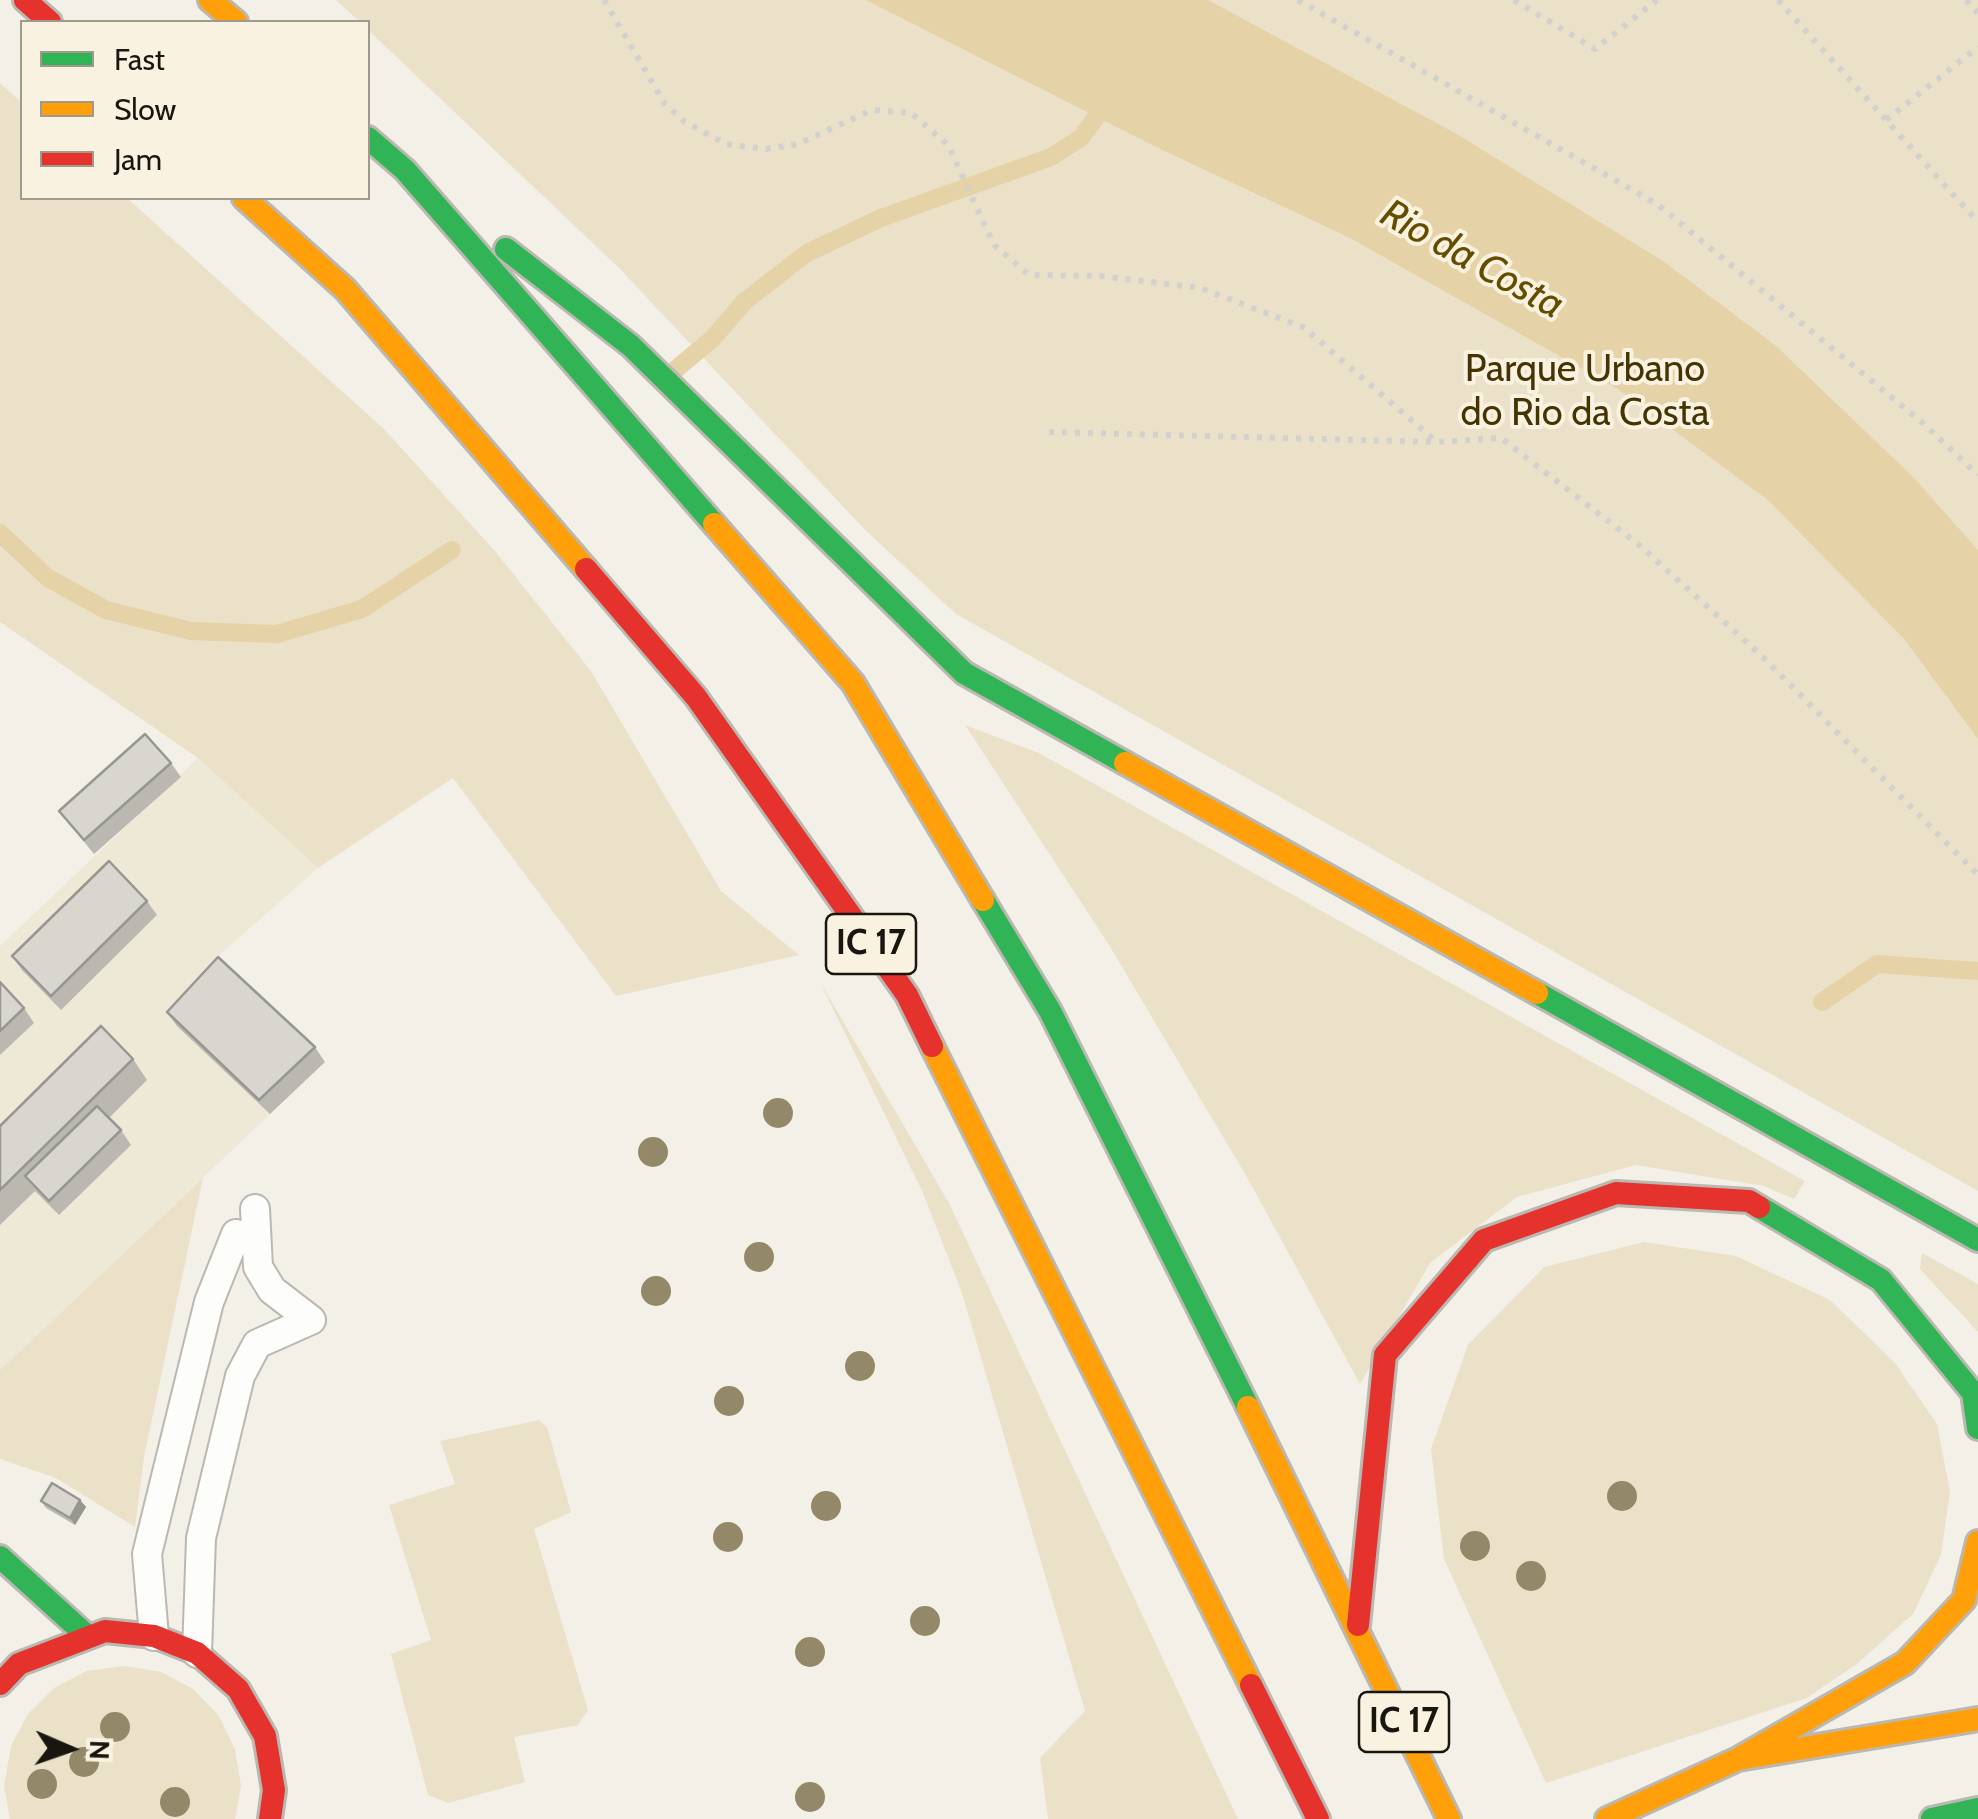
<!DOCTYPE html>
<style>
body{margin:0}
#map{position:relative;width:1978px;height:1819px;overflow:hidden;background:#f3f0e7;font-family:Cabin,sans-serif}
canvas{display:block}
.legend{position:absolute;left:20px;top:20px;width:350px;height:180px;box-sizing:border-box;background:#f9f2e1;border:2px solid #9f9a8d;margin:0;padding:12px 18px;list-style:none;font-size:30px;color:#191610}
.legend li{display:flex;align-items:center;gap:20px;height:50px}
.legend b{width:50px;border:2px solid #9f9a8d}
.north{position:absolute;left:20px;top:1699px;width:100px;height:100px;-webkit-text-stroke:8px #f9f2e1;paint-order:stroke;rotate:92deg;font-size:28px;font-weight:700;line-height:40px;text-align:center;color:#191610}
.north::after{content:'';display:block;margin:auto;width:35px;height:45px;background:#191610;clip-path:polygon(50% 0,100% 100%,50% 72%,0 100%)}
</style>
<div id="map">
<canvas width="1978" height="1819"></canvas>
<ul class="legend">
<li><b style="height:12px;background:#30b455"></b>Fast</li>
<li><b style="height:12px;background:#ff9f0a"></b>Slow</li>
<li><b style="height:12px;background:#e5322d"></b>Jam</li>
</ul>
<div class="north">N</div>
</div>
<script>
const c = document.querySelector('canvas').getContext('2d');
c.lineJoin = 'round';
function fill(path, color) {
  c.fillStyle = color;
  c.fill(path, 'evenodd');
}
function poly(rows) {
  const path = new Path2D();
  for (const r of rows) {
    path.moveTo(r[0], r[1]);
    for (let i = 2; i < r.length; i += 2) path.lineTo(r[i], r[i + 1]);
  }
  return path;
}
function trace(path, color, width, dash) {
  c.strokeStyle = color;
  c.lineWidth = width;
  c.lineCap = dash ? 'butt' : 'round';
  c.setLineDash(dash || []);
  c.stroke(path);
}
function write(font, color, halo, rows, align = 'center') {
  c.font = font + ' Cabin,sans-serif';
  c.lineWidth = 8;
  c.setLineDash([]);
  c.textBaseline = 'middle';
  c.strokeStyle = halo;
  c.fillStyle = color;
  for (const [text, x, y, turn = 0] of rows) {
    c.save();
    c.translate(x, y);
    c.rotate((+turn || 0) * Math.PI / 180);
    c.textAlign = isNaN(turn) ? turn : align;
    if (halo) c.strokeText(text, 0, 0);
    c.fillText(text, 0, 0);
    c.restore();
  }
}
const built = poly([
 [198,758,318,868,215,959,325,1062,0,1370,0,946]
]);
const green = poly([
 [336,0,1978,0,1978,1191,956,614,865,530,620,269,368,30,368,22,360,22],
 [0,83,22,103,22,198,127,198,383,428,495,551,591,671,721,891,799,955,616,996,453,778,318,868,198,758,0,622],
 [965,725,1039,753,1805,1181,1794,1199,1764,1186,1636,1165,1517,1197,1430,1263,1360,1384,1248,1179,1109,945],
 [820,982,949,1203,1238,1819,1048,1819,1040,1758,1085,1711,962,1293,923,1193],
 [203,1178,144,1457,135,1527,56,1478,0,1459,0,1370],
 [1644,1242,1736,1256,1830,1300,1895,1363,1937,1424,1950,1492,1941,1555,1913,1614,1858,1663,1807,1698,1546,1783,1444,1559,1431,1449,1468,1345,1544,1267],
 [1922,1253,1978,1284,1978,1332,1920,1269],
 [539,1420,547,1427,571,1512,534,1529,588,1710,578,1725,514,1737,525,1782,448,1803,428,1795,391,1654,431,1640,389,1505,455,1484,440,1441],
 [124,1666,161,1672,193,1689,219,1716,235,1749,241,1786,235,1819,10,1819,4,1787,11,1746,28,1714,54,1688,87,1671]
]);
const water = poly([
 [866,0,1208,0,1455,133,1663,261,1775,345,1913,477,1978,550,1978,739,1904,639,1768,500,1618,389,1350,238,1154,146]
]);
const stream = poly([
 [675,370,712,339,745,301,807,253,881,218,1051,157,1082,137,1110,97],
 [0,533,48,578,106,610,191,631,277,634,362,609,452,550],
 [1822,1002,1877,964,1978,971]
]);
const path = poly([
 [604,0,665,104,685,122,726,144,766,149,798,144,872,110,911,113,948,145,994,245,1029,275,1101,276,1200,288,1303,327,1437,442,1501,438,1638,544,1763,657,1978,875],
 [1298,0,1657,204,1924,424,1978,475],
 [1514,0,1595,49,1657,0],
 [1778,0,1978,222],
 [1966,0,1978,13],
 [1886,120,1978,47],
 [1049,432,1436,442]
]);
const lane = poly([
 [154,1636,147,1554,209,1302,236,1234],
 [197,1653,201,1538,240,1376,257,1344,311,1320,272,1290,258,1267,255,1209]
]);
const fast = poly([
 [368,138,405,170,714,524],
 [506,249,631,346,964,673,1125,763],
 [983,900,1050,1011,1248,1407],
 [1537,993,1978,1240],
 [1759,1207,1881,1280,1973,1393,1978,1428],
 [0,1557,86,1635],
 [1932,1819,1978,1809]
]);
const slow = poly([
 [210,0,236,22],
 [244,198,345,289,586,569],
 [714,524,853,683,983,900],
 [1125,763,1537,993],
 [932,1046,1251,1685],
 [1248,1407,1449,1819],
 [1738,1759,1905,1663,1964,1600,1978,1542],
 [1607,1819,1738,1759,1978,1719]
]);
const jam = poly([
 [25,0,50,22],
 [586,569,696,697,907,995,932,1046],
 [1358,1625,1385,1355,1484,1240,1616,1193,1749,1201,1759,1207],
 [0,1684,19,1664,105,1631,154,1636,197,1653,238,1689,265,1736,274,1790,270,1819],
 [1251,1685,1318,1819]
]);
const trees = [
 [778,1113],
 [653,1152],
 [759,1257],
 [656,1291],
 [860,1366],
 [729,1401],
 [1622,1496],
 [826,1506],
 [728,1537],
 [1475,1546],
 [1531,1576],
 [925,1621],
 [810,1652],
 [115,1727],
 [84,1762],
 [42,1784],
 [810,1797],
 [175,1802]
];
const wall = poly([
 [171,763,181,777,94,854,59,811],
 [147,901,157,915,61,1010,22,970,12,956],
 [0,982,24,1008,34,1023,0,1055],
 [167,1012,315,1047,325,1062,270,1114,177,1026],
 [133,1059,147,1080,109,1118,121,1130,131,1145,59,1215,35,1191,0,1225,0,1126],
 [80,1500,86,1507,75,1525,46,1508,41,1501]
]);
const shadedWall = poly([
 [80,1500,86,1507,75,1525,70,1518]
]);
const building = poly([
 [145,734,171,763,84,840,59,811,145,734],
 [109,861,147,901,51,996,12,956,109,861],
 [218,957,315,1047,259,1100,167,1012,218,957],
 [0,982,24,1008,0,1031,0,982],
 [101,1026,133,1059,0,1190,0,1126,101,1026],
 [97,1106,121,1130,49,1201,25,1176,97,1106],
 [52,1483,80,1500,70,1518,41,1501,52,1483]
]);
const shields = [
 [871,944,90],
 [1404,1722,90]
];
const shieldNames = [
 ["IC 17",871,944],
 ["IC 17",1404,1722]
];
const parkNames = [
 ["Parque Urbano",1585,370],
 ["do Rio da Costa",1585,414]
];
const waterNames = [
 ["Rio da Costa",1472,260,29]
];
fill(built, '#eee8d6');
fill(green, '#ebe1c9');
fill(water, '#e5d3a7');
trace(stream, '#e5d3a7', 18);
trace(lane, '#bbb8b1', 32);
trace(fast, '#bbb8b1', 28);
trace(slow, '#bbb8b1', 28);
trace(jam, '#bbb8b1', 28);
trace(path, '#d2d1ce', 6, [5, 8]);
trace(lane, '#fdfdfb', 28);
trace(fast, '#30b455', 22);
trace(slow, '#ff9f0a', 22);
trace(jam, '#e5322d', 22);
c.fillStyle = '#938969';
for (const [x, y] of trees) {
  c.beginPath();
  c.arc(x, y, 15, 0, 2 * Math.PI);
  c.fill();
}
fill(wall, '#bbb8b2');
fill(shadedWall, '#989691');
fill(building, '#d9d6cf');
trace(building, '#989691', 2.5);
for (const [x, y, w] of shields) {
  const box = new Path2D();
  box.roundRect(x - w / 2, y - 30, w, 60, 8);
  c.fillStyle = '#f9f2e1';
  c.fill(box);
  trace(box, '#191610', 2.5);
}
write('bold 35px', '#191610', null, shieldNames);
write('38px', '#453402', '#f9f2e1', parkNames);
write('italic 40px', '#654d00', '#f9f2e1', waterNames);
</script>
